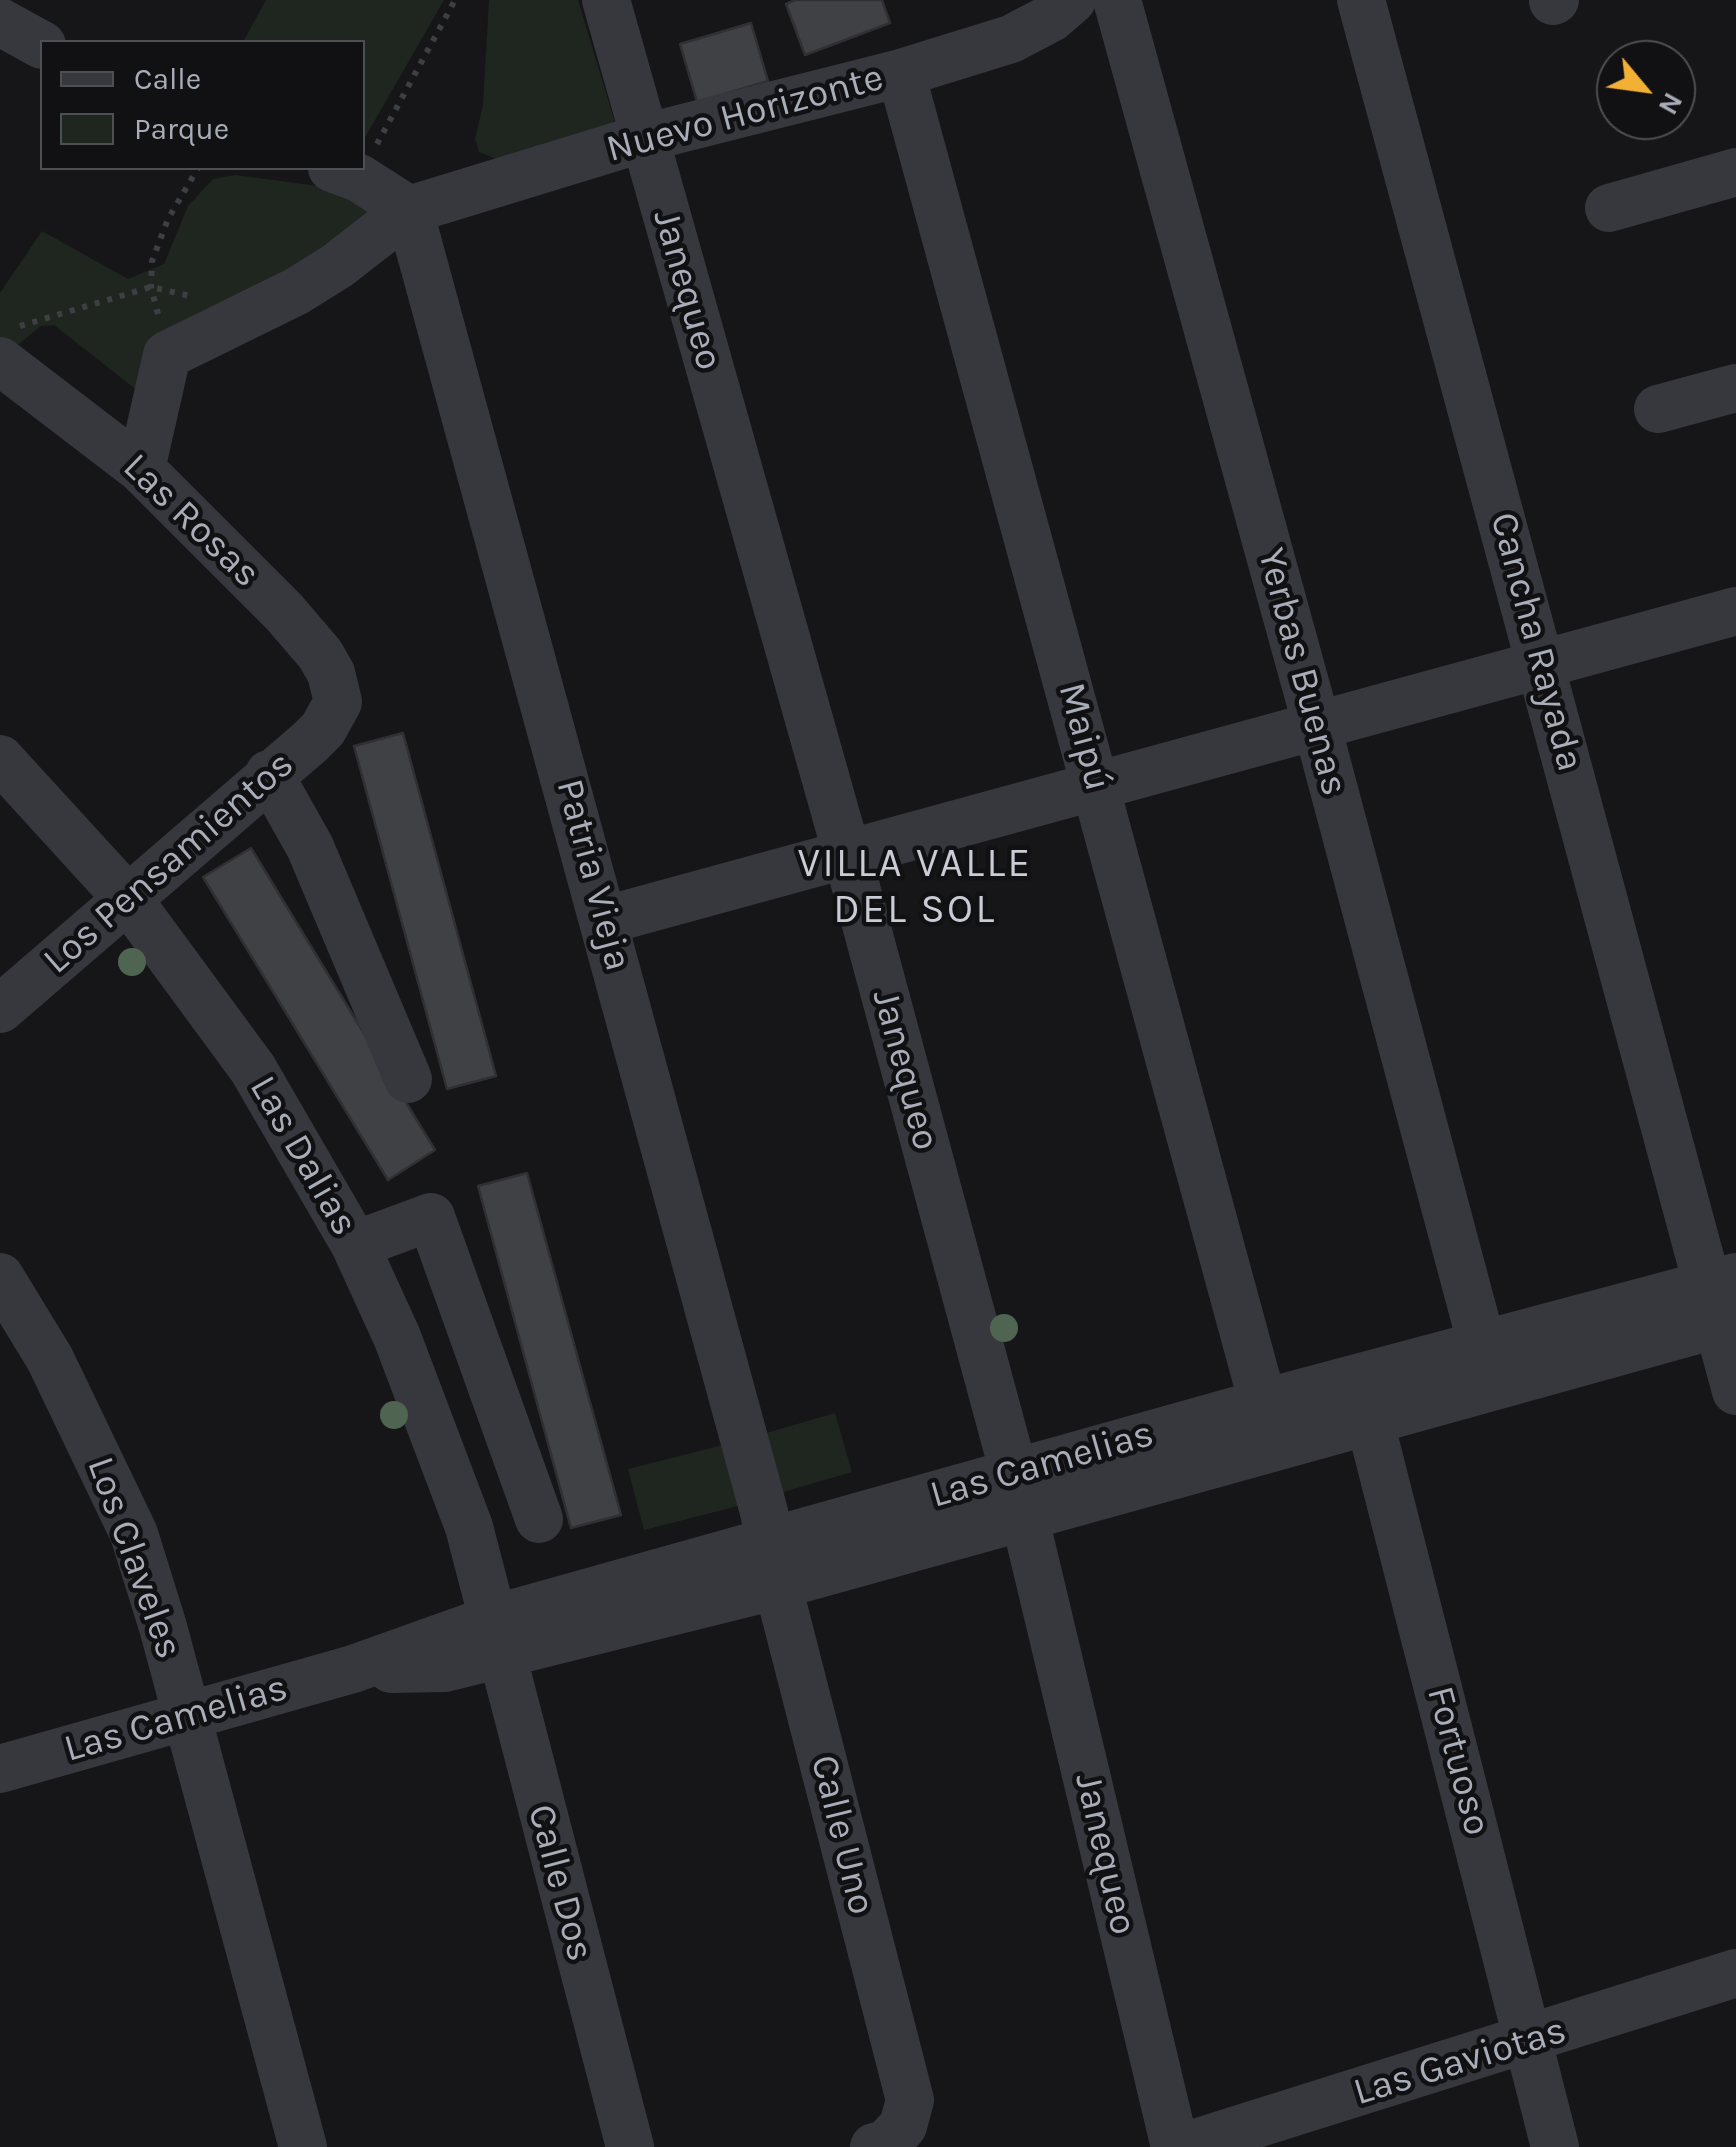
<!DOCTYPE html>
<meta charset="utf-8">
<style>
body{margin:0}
#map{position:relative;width:1736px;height:2147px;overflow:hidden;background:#161618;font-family:Karla,sans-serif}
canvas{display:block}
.legend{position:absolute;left:40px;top:40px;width:325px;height:130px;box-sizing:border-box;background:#111113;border:2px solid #4d4f55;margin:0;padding:12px 18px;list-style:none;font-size:30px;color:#a8adb8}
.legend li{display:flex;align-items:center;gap:20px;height:50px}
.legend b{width:50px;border:2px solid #4d4f55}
.north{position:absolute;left:1596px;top:40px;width:100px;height:100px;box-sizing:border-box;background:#111113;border:2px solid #4d4f55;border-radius:50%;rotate:119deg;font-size:28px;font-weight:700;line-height:40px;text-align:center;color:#a8adb8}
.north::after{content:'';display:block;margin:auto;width:35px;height:45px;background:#f2b134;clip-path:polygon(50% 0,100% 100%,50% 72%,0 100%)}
</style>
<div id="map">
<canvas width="1736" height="2147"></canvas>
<ul class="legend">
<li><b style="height:12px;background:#37383d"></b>Calle</li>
<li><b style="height:28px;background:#1e261f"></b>Parque</li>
</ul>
<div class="north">N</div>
</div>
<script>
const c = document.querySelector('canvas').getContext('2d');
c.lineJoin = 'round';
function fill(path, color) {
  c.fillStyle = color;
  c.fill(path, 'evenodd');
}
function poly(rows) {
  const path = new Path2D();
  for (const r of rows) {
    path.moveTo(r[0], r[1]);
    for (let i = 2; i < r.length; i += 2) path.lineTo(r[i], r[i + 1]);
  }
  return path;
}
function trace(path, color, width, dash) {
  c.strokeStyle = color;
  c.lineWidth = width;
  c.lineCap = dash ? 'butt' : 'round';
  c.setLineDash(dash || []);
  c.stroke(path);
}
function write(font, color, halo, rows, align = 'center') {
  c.font = font + ' Karla,sans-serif';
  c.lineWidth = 9;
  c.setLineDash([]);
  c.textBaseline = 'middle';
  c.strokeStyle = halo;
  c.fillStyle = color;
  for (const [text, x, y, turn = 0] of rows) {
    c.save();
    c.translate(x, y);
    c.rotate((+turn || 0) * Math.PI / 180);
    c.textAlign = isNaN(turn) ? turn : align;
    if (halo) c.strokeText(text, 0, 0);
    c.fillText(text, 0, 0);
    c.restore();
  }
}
const green = poly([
 [266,0,444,0,363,141,362,42,243,42],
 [489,0,578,0,618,133,506,163,479,152,475,139,483,105],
 [235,175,326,187,377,214,138,391,54,325,41,326,15,347,0,347,0,293,42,231,128,279,164,264,188,206,213,179],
 [835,1413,852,1472,780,1493,763,1434],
 [731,1443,746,1504,644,1530,628,1469]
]);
const building = poly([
 [795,0,882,0,890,23,805,55,786,4,795,0],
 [751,23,768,81,697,102,680,44,751,23],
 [403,733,496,1076,447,1089,354,746,403,733],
 [251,848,435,1150,388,1180,203,877,251,848],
 [527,1173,621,1515,571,1528,478,1186,527,1173]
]);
const path = poly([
 [377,144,455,0],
 [158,314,151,287,152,261,168,219,198,168],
 [20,326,151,287,190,296]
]);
const minor = poly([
 [606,0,847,854,1014,1473,1175,2147],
 [1117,0,1317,726,1482,1345],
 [1361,0,1736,1391],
 [1553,1,1555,0],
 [0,22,42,45],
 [901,73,1263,1403],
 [332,168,359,178,409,210],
 [1609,208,1736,172],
 [409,210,764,1512,783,1606,910,2100,903,2126,886,2144,874,2147],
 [0,361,141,469,284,612,320,654,331,673,338,702,323,729,310,742,0,1009],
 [1658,409,1736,388],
 [141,469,167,355,297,291,337,266,409,210,644,138,901,73,1011,39,1051,18,1072,0],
 [0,759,128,899,253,1069,355,1245,397,1337,469,1527,630,2147],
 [269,774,310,847,408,1079],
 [606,920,1736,611],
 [355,1245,431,1217,539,1519],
 [0,1277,50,1359,134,1534,163,1627,303,2147],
 [1363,1395,1555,2147],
 [391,1669,445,1668,779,1585,1736,1319],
 [0,1769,353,1669,493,1619,1263,1403,1736,1277],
 [1183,2147,1736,1973]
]);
const trees = [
 [132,962],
 [1004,1328],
 [394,1415]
];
const streetNames = [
 ["Nuevo Horizonte",745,114,-15],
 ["Janequeo",687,290,74],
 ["Las Rosas",191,521,44],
 ["Cancha Rayada",1536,642,75],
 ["Yerbas Buenas",1302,672,75],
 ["Maipú",1084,737,75],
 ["Los Pensamientos",169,863,-41],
 ["Patria Vieja",593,875,75],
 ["Janequeo",905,1070,75],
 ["Las Dalias",303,1156,60],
 ["Las Camelias",1042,1465,-16],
 ["Los Claveles",134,1558,70],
 ["Las Camelias",176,1719,-16],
 ["Fortuoso",1458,1761,75],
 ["Calle Uno",842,1835,76],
 ["Janequeo",1105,1854,77],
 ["Calle Dos",560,1883,75],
 ["Las Gaviotas",1460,2062,-17]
];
const neighbourhoodNames = [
 ["VILLA VALLE",915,865],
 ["DEL SOL",915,911]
];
fill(green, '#1e261f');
fill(building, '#404145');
trace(building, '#303034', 2.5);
trace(path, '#3d3f44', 6, [5, 8]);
trace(minor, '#37383d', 48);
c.fillStyle = '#506452';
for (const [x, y] of trees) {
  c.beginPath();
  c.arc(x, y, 14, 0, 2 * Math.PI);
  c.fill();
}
write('38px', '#a8adb8', '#111113', streetNames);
c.letterSpacing = '2.5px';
write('40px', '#c9ccd4', '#111113', neighbourhoodNames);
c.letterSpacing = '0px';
</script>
